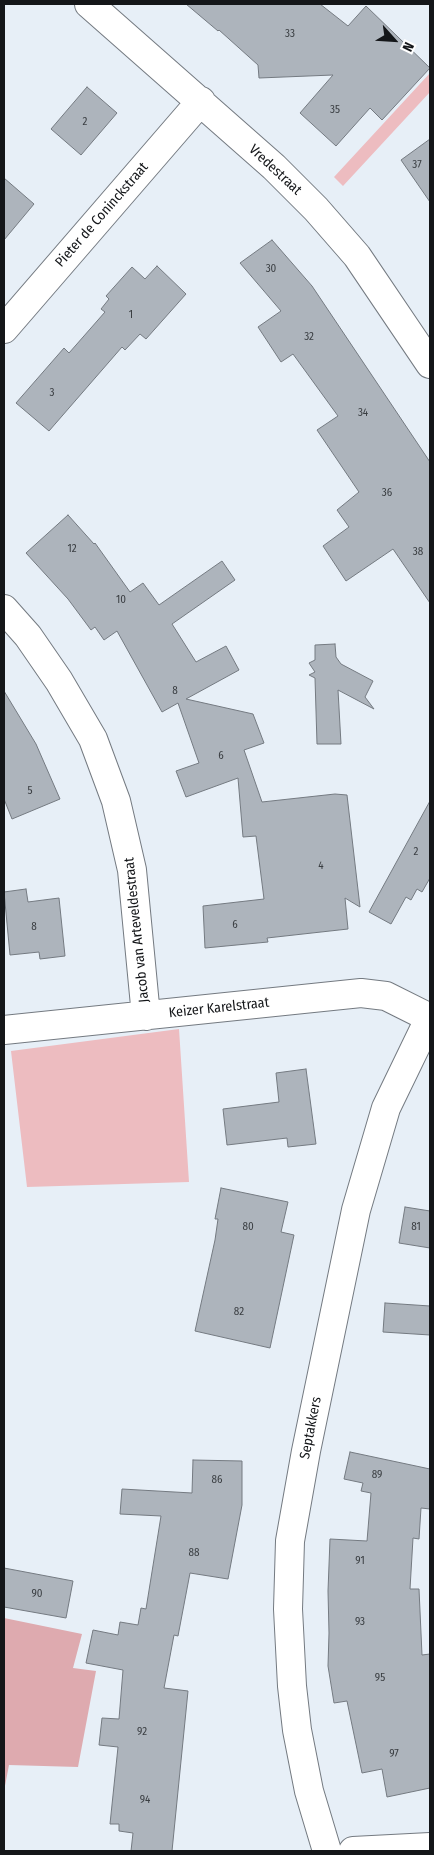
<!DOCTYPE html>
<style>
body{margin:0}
#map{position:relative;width:434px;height:1855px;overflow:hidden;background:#e7eff7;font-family:"Fira Sans Condensed",sans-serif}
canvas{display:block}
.frame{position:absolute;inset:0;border:5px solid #141619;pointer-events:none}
.north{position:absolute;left:369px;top:15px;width:50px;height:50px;-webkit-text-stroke:4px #fff;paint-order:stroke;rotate:116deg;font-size:14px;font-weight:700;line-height:20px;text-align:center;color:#141619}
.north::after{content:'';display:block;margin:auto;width:18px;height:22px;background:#141619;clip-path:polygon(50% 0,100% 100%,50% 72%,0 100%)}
</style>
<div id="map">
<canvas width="434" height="1855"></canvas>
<div class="frame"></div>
<div class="north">N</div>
</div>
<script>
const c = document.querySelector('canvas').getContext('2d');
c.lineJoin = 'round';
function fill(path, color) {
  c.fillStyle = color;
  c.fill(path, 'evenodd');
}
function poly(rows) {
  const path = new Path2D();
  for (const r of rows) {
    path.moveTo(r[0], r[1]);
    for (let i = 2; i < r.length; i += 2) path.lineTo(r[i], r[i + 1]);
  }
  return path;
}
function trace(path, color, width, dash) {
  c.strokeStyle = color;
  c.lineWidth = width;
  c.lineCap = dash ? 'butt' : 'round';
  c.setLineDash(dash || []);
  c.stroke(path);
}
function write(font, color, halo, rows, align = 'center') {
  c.font = font + ' "Fira Sans Condensed",sans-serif';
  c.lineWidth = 4;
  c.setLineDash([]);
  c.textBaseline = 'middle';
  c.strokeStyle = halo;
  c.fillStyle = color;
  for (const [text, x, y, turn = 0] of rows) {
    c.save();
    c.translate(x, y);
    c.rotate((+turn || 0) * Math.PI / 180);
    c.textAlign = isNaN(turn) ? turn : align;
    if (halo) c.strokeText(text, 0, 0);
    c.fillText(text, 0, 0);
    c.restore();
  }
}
const green = poly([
 [430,73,430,92,343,186,334,177],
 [179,1029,189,1182,27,1187,11,1051]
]);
const forest = poly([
 [4,1618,82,1634,73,1668,96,1671,78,1767,9,1765,4,1791]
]);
const building = poly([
 [186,4,320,4,348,26,366,6,430,68,382,120,370,108,336,146,300,113,333,75,259,78,258,65,219,30,218,31,186,4],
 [87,87,117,113,81,155,51,129,87,87],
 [430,139,430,202,401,160,430,139],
 [4,178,34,204,4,240,4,178],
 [272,240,312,286,430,462,430,603,393,549,346,581,323,546,349,527,337,510,359,492,317,430,338,416,293,354,281,362,258,327,281,311,240,263,272,240],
 [157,266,186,294,146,339,140,334,125,350,122,347,49,431,16,403,64,348,69,353,105,312,101,309,109,299,106,296,132,267,145,279,157,266],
 [68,515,94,544,95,543,130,592,143,583,159,605,222,561,235,580,172,624,196,662,226,646,239,670,186,699,253,714,264,743,244,750,262,802,335,794,347,795,360,907,345,898,348,929,267,938,268,942,205,948,203,906,264,899,256,836,243,837,238,778,186,797,176,771,199,763,178,703,162,712,117,631,104,640,95,627,91,630,68,599,26,553,68,515],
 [335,644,336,657,341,664,373,681,365,697,374,709,338,690,341,744,317,744,315,678,309,675,315,672,309,663,315,660,315,645,335,644],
 [4,691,36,744,60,799,12,819,4,799,4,691],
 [430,801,430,878,422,892,417,889,411,900,406,897,391,924,369,912,430,801],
 [26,889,28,902,59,898,65,956,40,959,39,952,10,955,4,892,26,889],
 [306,1069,316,1144,288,1147,287,1138,227,1145,223,1109,279,1102,276,1073,306,1069],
 [221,1188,288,1202,281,1232,294,1235,270,1348,195,1331,215,1240,218,1219,215,1219,221,1188],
 [405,1207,430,1211,430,1248,399,1243,405,1207],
 [385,1303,430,1306,430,1335,383,1332,385,1303],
 [350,1452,430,1469,430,1509,421,1508,419,1539,413,1538,410,1589,419,1589,422,1655,430,1654,430,1788,387,1797,382,1769,362,1773,347,1701,334,1703,328,1666,329,1633,328,1591,330,1539,367,1541,371,1493,361,1491,363,1483,344,1479,350,1452],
 [193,1460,242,1461,242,1505,228,1579,190,1573,178,1636,174,1635,164,1688,188,1691,172,1851,131,1851,133,1833,119,1831,119,1824,110,1824,118,1747,99,1745,102,1718,119,1719,123,1670,86,1663,93,1630,118,1635,120,1622,138,1625,141,1608,146,1609,161,1516,120,1514,122,1489,192,1493,193,1460],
 [4,1568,73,1581,66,1618,4,1607,4,1568]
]);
const minor = poly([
 [89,4,274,167,316,209,357,256,430,364],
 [4,329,201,101],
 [4,609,28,636,59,681,93,739,116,801,132,870,146,1016],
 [4,1030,361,993,386,996,430,1018],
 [327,1851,309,1791,297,1730,292,1686,288,1609,290,1541,306,1451,356,1210,386,1108,430,1017],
 [353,1851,430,1847]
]);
const numberNames = [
 ["33",290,34],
 ["35",335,110],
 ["2",85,122],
 ["37",417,165],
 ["30",271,269],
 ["1",131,315],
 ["32",309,337],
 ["3",52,393],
 ["34",363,413],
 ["36",387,493],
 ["12",72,549],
 ["38",418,552],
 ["10",121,600],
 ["8",175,691],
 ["6",221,756],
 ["5",30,791],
 ["2",416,852],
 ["4",321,866],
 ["6",235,925],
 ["8",34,927],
 ["80",248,1227],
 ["81",416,1227],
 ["82",239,1312],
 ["89",377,1475],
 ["86",217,1480],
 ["88",194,1553],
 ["91",360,1561],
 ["90",37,1594],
 ["93",360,1622],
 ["95",380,1678],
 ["92",142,1732],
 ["97",394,1754],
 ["94",145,1800]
];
const streetNames = [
 ["Vredestraat",275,170,43],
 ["Pieter de Coninckstraat",102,215,-49],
 ["Jacob van Arteveldestraat",137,930,-96],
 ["Keizer Karelstraat",219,1008,-6],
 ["Septakkers",311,1428,-79]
];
fill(green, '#edbcc0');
fill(forest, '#deaaaf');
fill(building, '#adb4bc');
trace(building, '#747a81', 1);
trace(minor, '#747a81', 30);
trace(minor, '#fff', 28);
write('11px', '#3a3e42', null, numberNames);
write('14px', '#141619', '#fff', streetNames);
</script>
